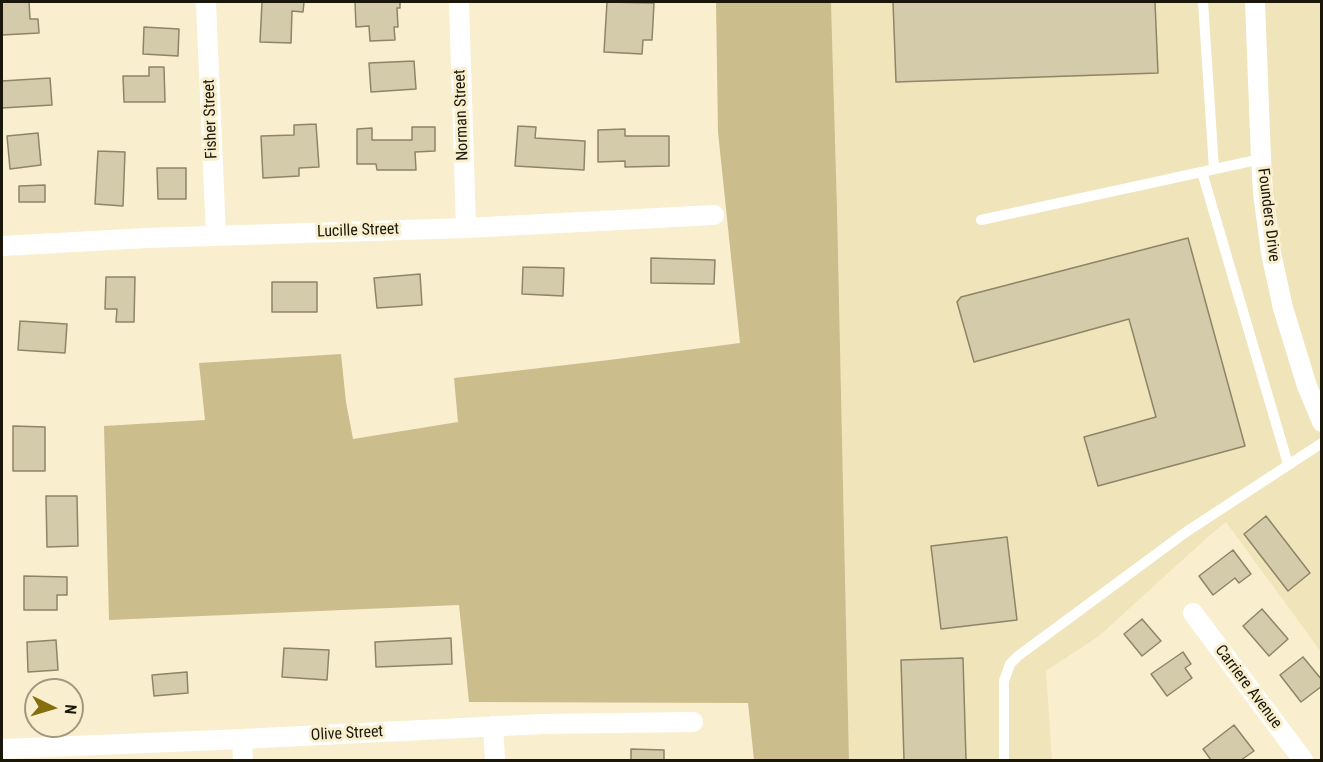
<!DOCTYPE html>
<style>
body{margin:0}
#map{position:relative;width:1323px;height:762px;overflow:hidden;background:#f9efce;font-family:"Roboto Condensed",sans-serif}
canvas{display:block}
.frame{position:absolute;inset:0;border:3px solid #1a170a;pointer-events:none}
.north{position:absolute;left:24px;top:678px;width:60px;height:60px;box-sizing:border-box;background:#f9efce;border:2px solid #a09980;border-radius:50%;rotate:95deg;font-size:16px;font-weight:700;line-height:24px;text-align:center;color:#1a170a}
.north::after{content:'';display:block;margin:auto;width:21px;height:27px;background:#856e0c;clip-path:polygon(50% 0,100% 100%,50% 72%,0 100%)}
</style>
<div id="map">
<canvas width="1323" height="762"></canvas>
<div class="frame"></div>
<div class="north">N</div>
</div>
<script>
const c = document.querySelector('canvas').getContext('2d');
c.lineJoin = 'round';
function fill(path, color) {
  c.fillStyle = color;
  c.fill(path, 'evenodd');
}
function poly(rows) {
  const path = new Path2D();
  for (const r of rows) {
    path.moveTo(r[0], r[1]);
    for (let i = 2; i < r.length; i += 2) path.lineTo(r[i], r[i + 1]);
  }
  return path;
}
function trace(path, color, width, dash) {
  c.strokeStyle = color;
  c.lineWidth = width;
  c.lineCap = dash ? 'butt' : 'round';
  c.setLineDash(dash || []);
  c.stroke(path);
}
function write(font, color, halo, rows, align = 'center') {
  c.font = font + ' "Roboto Condensed",sans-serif';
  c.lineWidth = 6;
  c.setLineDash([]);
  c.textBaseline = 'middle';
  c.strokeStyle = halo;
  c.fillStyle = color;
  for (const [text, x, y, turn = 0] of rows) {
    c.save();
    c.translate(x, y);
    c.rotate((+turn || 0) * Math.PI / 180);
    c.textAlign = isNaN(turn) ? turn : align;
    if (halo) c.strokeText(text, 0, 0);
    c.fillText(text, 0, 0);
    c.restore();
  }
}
const built = poly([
 [831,2,1321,2,1321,652,1226,522,1210,535,1099,636,1046,671,1052,760,849,760,837,208]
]);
const green = poly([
 [716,2,831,2,837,208,849,760,754,760,748,703,469,702,459,605,109,620,104,426,205,420,199,363,341,354,346,402,353,439,458,422,454,378,609,360,740,343,718,132]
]);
const building = poly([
 [2,2,29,2,30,19,38,19,39,33,2,35,2,2],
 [262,2,304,2,303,12,292,11,291,43,260,42,262,2],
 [355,2,400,2,400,8,397,8,398,27,394,27,395,40,370,41,369,26,356,27,355,2],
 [607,2,654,3,652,40,643,40,642,54,604,52,607,2],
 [893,2,1155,2,1158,73,896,82,893,2],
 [144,27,179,29,178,56,143,54,144,27],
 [414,61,416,89,371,92,369,63,414,61],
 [149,67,164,67,165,102,124,102,123,76,149,76,149,67],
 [50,78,52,105,2,108,2,81,50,78],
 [316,124,319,167,299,168,299,176,263,178,261,136,294,135,294,125,316,124],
 [518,126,536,127,535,138,585,141,584,170,515,166,518,126],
 [412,127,435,127,435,151,415,152,416,170,377,170,376,164,357,164,357,129,372,128,372,140,412,140,412,127],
 [625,129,625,136,669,136,669,166,625,167,625,161,598,162,598,130,625,129],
 [38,133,41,165,10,169,7,136,38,133],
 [98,151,125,152,123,206,95,204,98,151],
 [157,168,186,168,186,199,158,199,157,168],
 [45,185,45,202,19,202,19,186,45,185],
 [1188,238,1245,446,1098,486,1084,437,1156,417,1129,319,974,362,957,302,961,297,1188,238],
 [651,258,715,260,714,284,651,283,651,258],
 [523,267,564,268,563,296,522,294,523,267],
 [420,274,422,305,377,308,374,278,420,274],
 [106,277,135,277,134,322,116,322,117,309,105,309,106,277],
 [272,282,317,282,317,312,272,312,272,282],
 [20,321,67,324,65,353,18,350,20,321],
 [13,426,45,427,45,471,13,471,13,426],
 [46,496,77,496,78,546,47,547,46,496],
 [1266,516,1310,573,1288,591,1244,534,1266,516],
 [1007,537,1017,620,941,629,931,546,1007,537],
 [1233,550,1251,574,1239,583,1235,578,1213,595,1199,576,1233,550],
 [24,576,67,577,67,595,57,595,57,610,24,610,24,576],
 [1262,609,1288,639,1269,656,1243,626,1262,609],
 [1142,619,1161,641,1142,656,1124,634,1142,619],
 [451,638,452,664,376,667,375,642,451,638],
 [56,640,58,670,28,672,27,642,56,640],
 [284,648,329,650,327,680,282,677,284,648],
 [1183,652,1191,664,1185,668,1192,678,1167,696,1151,674,1183,652],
 [1303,657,1322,680,1322,686,1301,702,1280,675,1303,657],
 [963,658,966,760,904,760,901,660,963,658],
 [187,672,188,693,154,696,152,675,187,672],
 [1234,725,1254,751,1241,760,1211,760,1203,749,1234,725],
 [631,749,664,750,664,760,631,760,631,749]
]);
const service = poly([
 [1203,2,1214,169],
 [1202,172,1288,464],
 [981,220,1261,159],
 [1004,760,1004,681,1010,664,1018,656,1186,532,1322,443]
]);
const minor = poly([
 [206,2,216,236],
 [459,2,466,228],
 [1255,2,1261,159,1263,193,1271,253,1283,308,1307,386,1322,422],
 [2,246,147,238,466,228,714,215],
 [1193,613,1303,760],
 [493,726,495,760],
 [242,739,243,760],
 [2,749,242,739,543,724,693,722]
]);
const streetNames = [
 ["Norman Street",462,115,-92],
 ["Fisher Street",211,119,-92],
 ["Founders Drive",1268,215,83],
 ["Lucille Street",358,231,-2],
 ["Carriere Avenue",1248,687,53],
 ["Olive Street",347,734,-3]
];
fill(built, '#f0e4bb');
fill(green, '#ccbd8c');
fill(building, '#d4cbaa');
trace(building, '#8e8567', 1.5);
trace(service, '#fff', 10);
trace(minor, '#fff', 20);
write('16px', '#1a170a', '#f9efce', streetNames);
</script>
